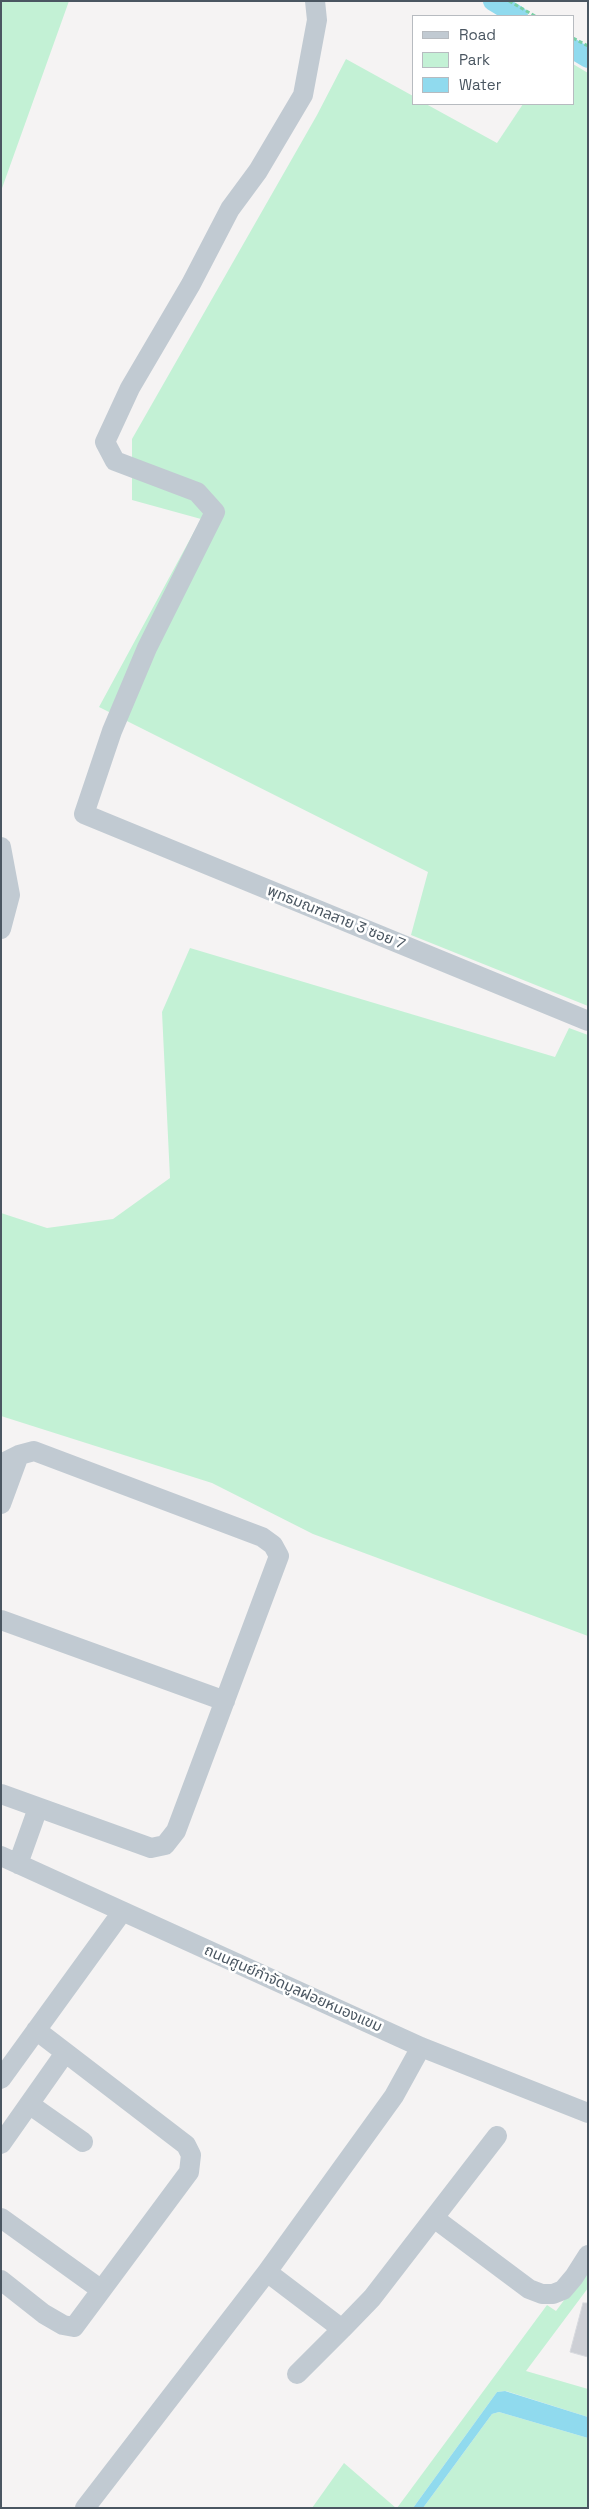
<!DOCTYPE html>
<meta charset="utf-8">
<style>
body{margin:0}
#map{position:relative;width:589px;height:2509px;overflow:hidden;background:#f5f3f3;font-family:"Space Grotesk",sans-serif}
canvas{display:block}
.frame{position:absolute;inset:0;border:2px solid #4a5661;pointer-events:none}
.legend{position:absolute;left:412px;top:15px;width:162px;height:90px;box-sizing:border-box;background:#fff;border:1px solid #b7bbc0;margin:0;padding:6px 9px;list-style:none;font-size:15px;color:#4a5661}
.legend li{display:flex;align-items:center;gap:10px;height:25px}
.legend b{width:25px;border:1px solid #b7bbc0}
</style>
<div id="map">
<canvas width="589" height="2509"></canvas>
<div class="frame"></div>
<ul class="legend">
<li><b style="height:6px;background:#c1cad2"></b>Road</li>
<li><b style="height:14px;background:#c3f1d5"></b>Park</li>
<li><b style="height:14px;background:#90daee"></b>Water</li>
</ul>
</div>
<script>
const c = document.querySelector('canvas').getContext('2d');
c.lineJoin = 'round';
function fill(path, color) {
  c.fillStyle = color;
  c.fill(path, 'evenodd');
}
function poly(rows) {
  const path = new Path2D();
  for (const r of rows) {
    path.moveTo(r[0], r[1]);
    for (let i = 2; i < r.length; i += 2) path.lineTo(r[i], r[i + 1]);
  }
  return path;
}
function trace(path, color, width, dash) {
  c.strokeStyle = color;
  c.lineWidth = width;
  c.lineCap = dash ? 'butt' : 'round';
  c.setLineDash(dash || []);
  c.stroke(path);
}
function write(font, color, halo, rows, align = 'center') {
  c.font = font + ' "Space Grotesk","Noto Sans Thai",sans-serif';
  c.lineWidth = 5;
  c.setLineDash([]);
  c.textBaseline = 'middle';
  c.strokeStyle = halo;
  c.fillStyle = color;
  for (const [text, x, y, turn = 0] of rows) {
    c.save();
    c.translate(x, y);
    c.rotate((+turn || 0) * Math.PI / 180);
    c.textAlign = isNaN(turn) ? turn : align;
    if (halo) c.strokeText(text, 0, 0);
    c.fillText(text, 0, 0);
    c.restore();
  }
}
const green = poly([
 [1,1,69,1,1,191],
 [346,59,413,96,413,104,426,104,497,143,523,104,573,104,573,64,588,73,588,1006,411,935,428,872,99,707,201,519,132,500,132,439,317,115],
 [190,948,555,1057,569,1028,588,1035,588,1636,313,1534,212,1483,1,1416,1,1213,47,1228,113,1219,170,1178,162,1012],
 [588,2268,588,2288,526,2371,588,2389,588,2417,506,2391,497,2392,413,2508,397,2508,547,2305,556,2311],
 [499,2412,588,2438,588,2508,423,2508,492,2414],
 [344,2463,396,2508,312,2508]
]);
const water = poly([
 [505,2391,588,2417,588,2438,499,2412,492,2414,423,2508,413,2508,497,2392]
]);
const canal = poly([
 [493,1,518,16],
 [573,49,588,58]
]);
const building = poly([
 [583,2303,588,2303,588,2357,570,2352,583,2303]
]);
const path = poly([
 [509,1,535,16],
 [573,38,588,46]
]);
const minor = poly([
 [315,1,317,20,303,95,258,171,230,209,191,284,130,388,105,442,115,461,197,492,215,512,147,648,112,731,84,814,588,1021],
 [1,847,10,895,1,929],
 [1,1464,19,1455,34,1451,262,1537,273,1545,279,1556,176,1831,165,1845,151,1848,1,1794],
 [1,1504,19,1455],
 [1,1620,225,1701],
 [1,1856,421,2047,588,2113],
 [18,1864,38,1808],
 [1,2079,122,1912],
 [29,2104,83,2142],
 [1,2144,65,2053],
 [1,2218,100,2289],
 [434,2218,529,2289,542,2294,553,2294,563,2290,574,2277,588,2255],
 [267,2272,342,2329,372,2298,497,2136],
 [1,2280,44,2314,63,2325,74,2327,189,2172,191,2155,186,2145,36,2030],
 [297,2374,342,2329],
 [85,2508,267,2272,394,2096,421,2047]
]);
const streetNames = [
 ["พุทธมณฑลสาย 3 ซอย 7",336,918,22],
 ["ถนนศูนย์กำจัดมูลฝอยหนองแขม",293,1989,24]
];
fill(green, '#c3f1d5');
fill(water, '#90daee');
trace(canal, '#90daee', 20);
fill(building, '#cdcfd5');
trace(building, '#d7d9de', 1);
trace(path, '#7ad0a6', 3, [4, 2.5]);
trace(minor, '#c1cad2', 20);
write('15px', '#4a5661', '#fff', streetNames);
</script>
